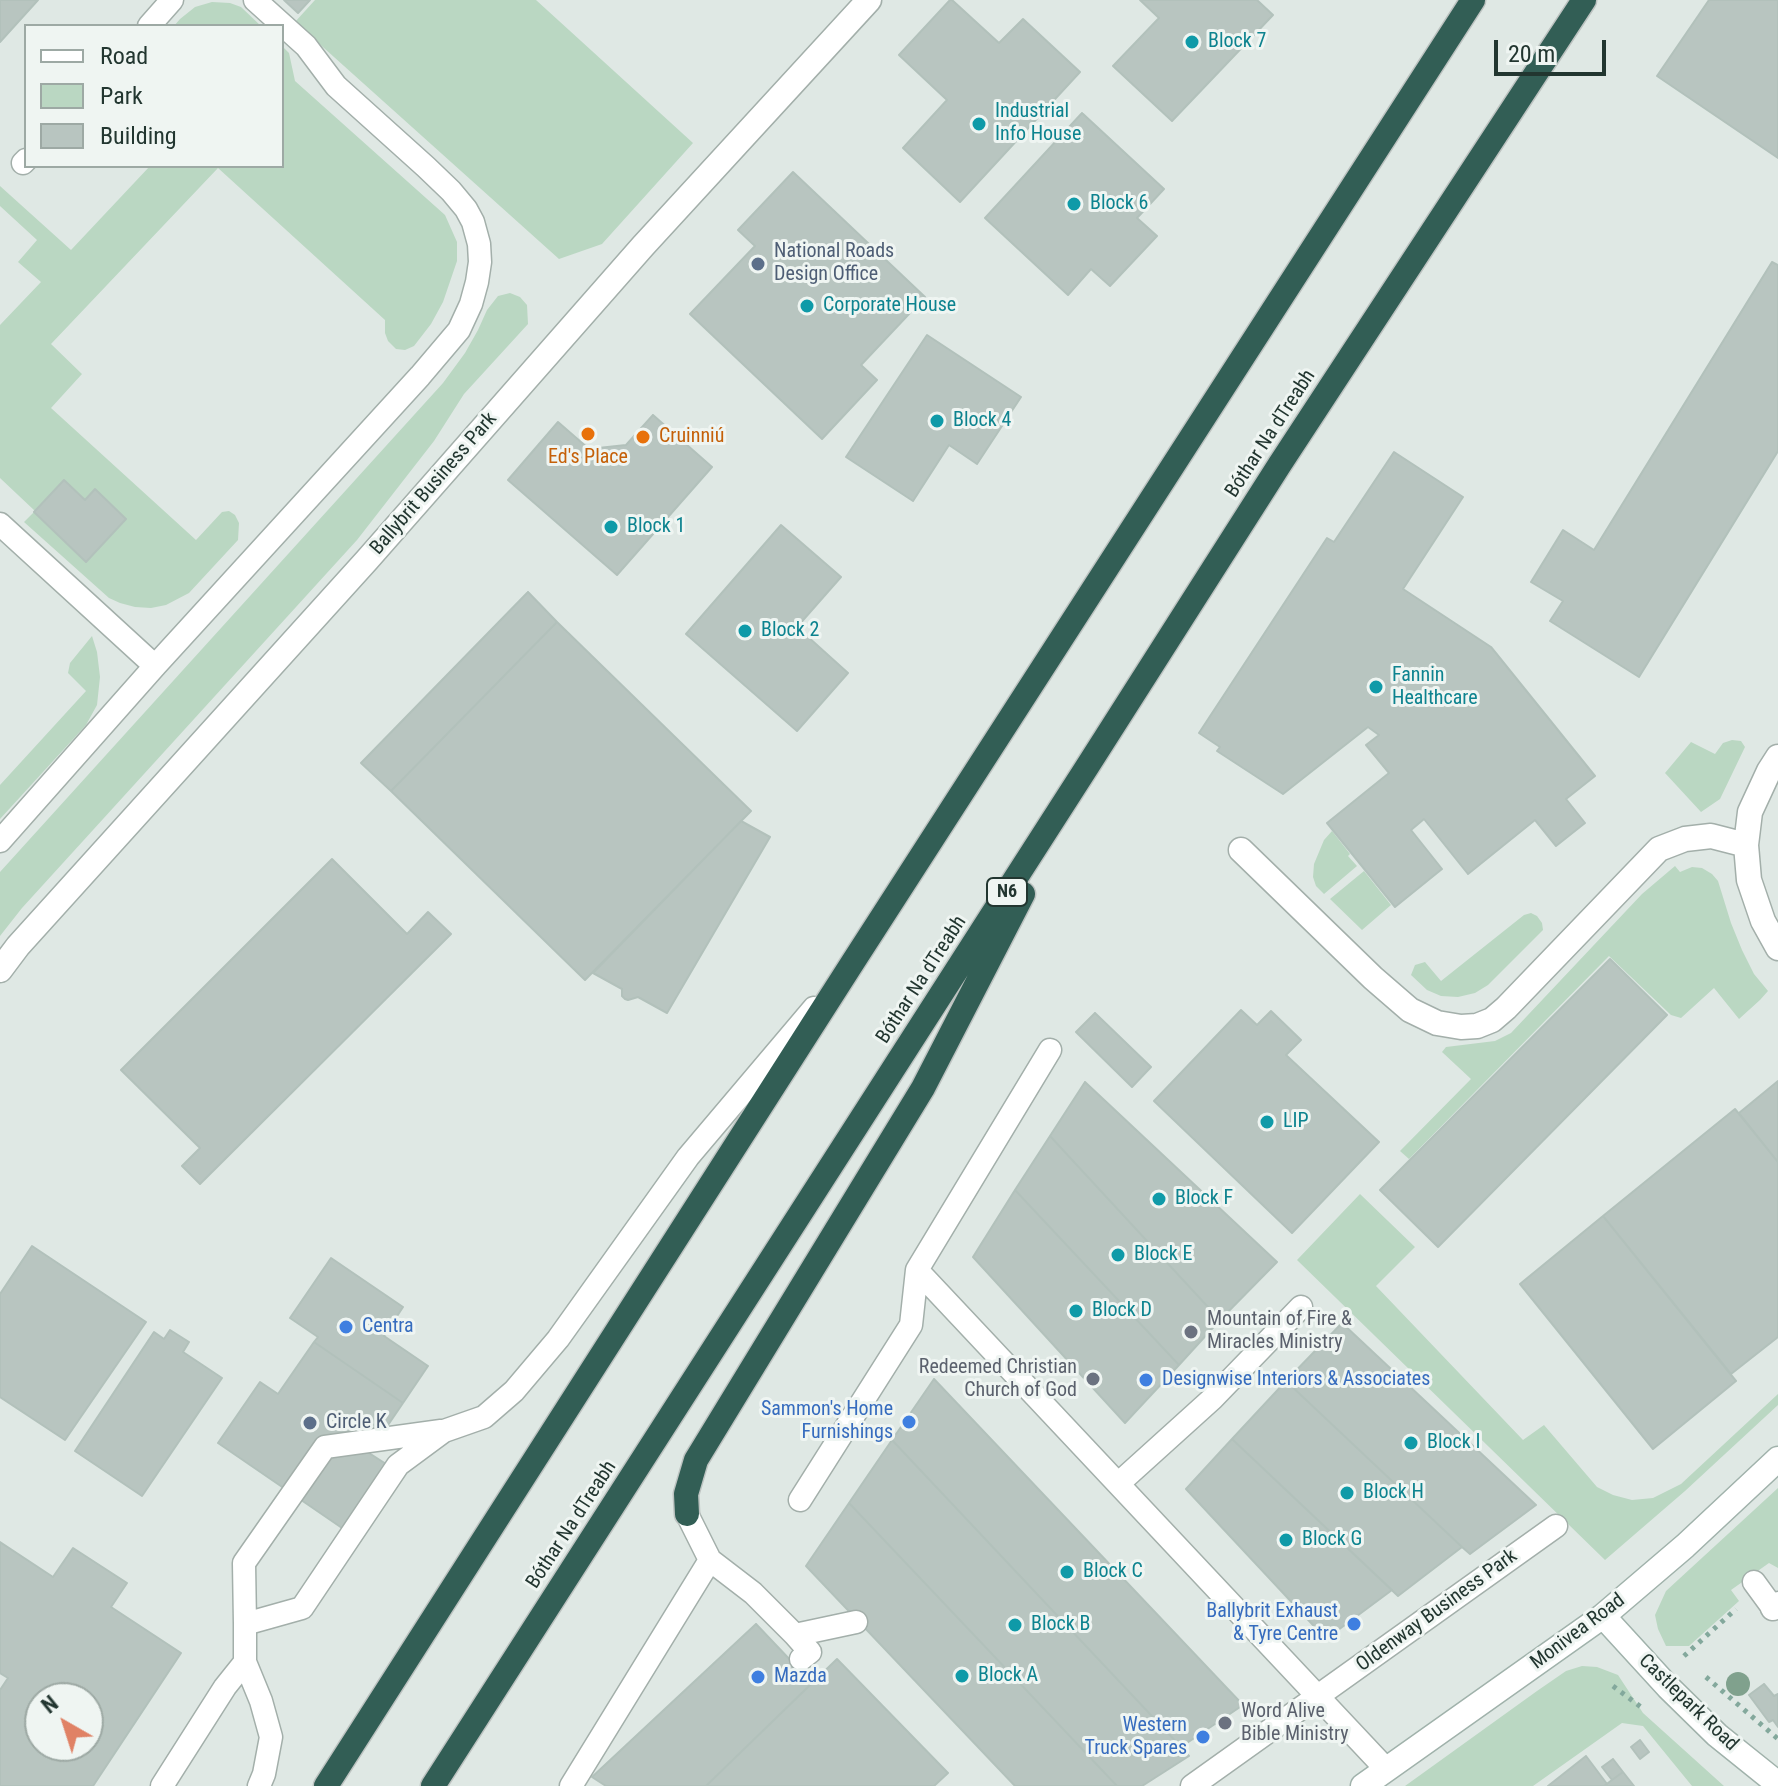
<!DOCTYPE html>
<meta charset="utf-8">
<style>
body{margin:0}
#map{position:relative;width:1778px;height:1786px;overflow:hidden;background:#dfe8e4;font-family:"Roboto Condensed",sans-serif}
canvas{display:block}
.legend{position:absolute;left:24px;top:24px;width:260px;height:144px;box-sizing:border-box;background:#eff5f2;border:2px solid #9da9a4;margin:0;padding:10px 14px;list-style:none;font-size:24px;color:#223630}
.legend li{display:flex;align-items:center;gap:16px;height:40px}
.legend b{width:40px;border:2px solid #9da9a4}
.north{position:absolute;left:24px;top:1682px;width:80px;height:80px;box-sizing:border-box;background:#eff5f2;border:2px solid #9da9a4;border-radius:50%;rotate:321deg;font-size:22px;font-weight:700;line-height:32px;text-align:center;color:#223630}
.north::after{content:'';display:block;margin:auto;width:28px;height:36px;background:#e08265;clip-path:polygon(50% 0,100% 100%,50% 72%,0 100%)}
.scale{position:absolute;left:1494px;top:40px;width:112px;height:36px;box-sizing:border-box;border:4px solid #223630;border-top:0;padding-left:10px;font-size:24px;line-height:28px;white-space:nowrap;color:#223630;-webkit-text-stroke:6px #eff5f2;paint-order:stroke}
</style>
<div id="map">
<canvas width="1778" height="1786"></canvas>
<ul class="legend">
<li><b style="height:10px;background:#fff"></b>Road</li>
<li><b style="height:22px;background:#bad7c2"></b>Park</li>
<li><b style="height:22px;background:#b8c5c0"></b>Building</li>
</ul>
<div class="north">N</div>
<div class="scale">20 m</div>
</div>
<script>
const c = document.querySelector('canvas').getContext('2d');
c.lineJoin = 'round';
function fill(path, color) {
  c.fillStyle = color;
  c.fill(path, 'evenodd');
}
function poly(rows) {
  const path = new Path2D();
  for (const r of rows) {
    path.moveTo(r[0], r[1]);
    for (let i = 2; i < r.length; i += 2) path.lineTo(r[i], r[i + 1]);
  }
  return path;
}
function trace(path, color, width, dash) {
  c.strokeStyle = color;
  c.lineWidth = width;
  c.lineCap = dash ? 'butt' : 'round';
  c.setLineDash(dash || []);
  c.stroke(path);
}
function write(font, color, halo, rows, align = 'center') {
  c.font = font + ' "Roboto Condensed",sans-serif';
  c.lineWidth = 6;
  c.setLineDash([]);
  c.textBaseline = 'middle';
  c.strokeStyle = halo;
  c.fillStyle = color;
  for (const [text, x, y, turn = 0] of rows) {
    c.save();
    c.translate(x, y);
    c.rotate((+turn || 0) * Math.PI / 180);
    c.textAlign = isNaN(turn) ? turn : align;
    if (halo) c.strokeText(text, 0, 0);
    c.fillText(text, 0, 0);
    c.restore();
  }
}
const green = poly([
 [315,0,536,0,693,143,602,244,559,259,295,22],
 [212,2,230,3,241,7,261,26,174,26,180,19,195,7],
 [282,46,289,53,295,81,445,215,457,242,457,261,443,302,431,324,414,346,405,350,396,349,388,341,385,333,385,320,218,168,51,344,82,374,51,408,196,540,222,512,229,511,235,515,239,523,238,540,189,593,166,605,151,608,135,607,120,603,109,598,24,522,34,512,86,561,95,489,85,500,64,480,35,511,0,478,0,325,41,282,18,262,37,240,0,206,0,186,71,250,150,166,282,166],
 [510,293,520,297,527,305,528,324,464,394,434,441,357,540,22,908,0,936,0,872,443,383,465,353,478,330,487,310,498,296],
 [92,636,97,652,100,677,97,705,86,725,0,819,0,785,86,691,68,673,70,663],
 [1732,740,1741,741,1745,747,1720,799,1701,812,1665,773,1691,742,1715,754,1723,743],
 [1332,831,1350,854,1348,856,1357,866,1324,894,1316,886,1313,877,1314,864,1324,840],
 [1675,866,1680,872,1692,867,1702,868,1712,874,1718,881,1731,923,1742,950,1754,974,1768,991,1760,1000,1739,1019,1714,988,1681,1018,1671,1015,1609,956,1409,1159,1400,1151,1471,1079,1442,1052,1446,1047,1495,1041,1511,1033,1642,894],
 [1364,871,1391,905,1362,930,1330,899],
 [1531,913,1537,916,1542,923,1543,930,1488,985,1475,993,1458,997,1441,996,1427,990,1411,975,1415,965,1425,962,1441,981,1524,915],
 [1360,1194,1415,1247,1376,1286,1523,1440,1544,1425,1597,1487,1613,1495,1632,1500,1653,1498,1681,1484,1778,1394,1778,1405,1685,1491,1605,1560,1297,1260],
 [1778,1488,1778,1568,1769,1563,1731,1590,1739,1601,1689,1646,1666,1646,1658,1629,1655,1615,1666,1591],
 [1582,1666,1597,1667,1618,1675,1643,1713,1724,1786,1692,1786,1643,1726,1622,1723,1533,1786,1405,1786,1537,1691,1566,1671]
]);
const building = poly([
 [0,0,38,0,0,42,0,0],
 [284,0,310,0,298,13,284,0],
 [950,0,952,0,999,43,1023,19,1080,72,960,202,903,148,947,100,899,55,950,0],
 [1140,0,1257,0,1273,15,1172,121,1113,66,1159,18,1140,0],
 [1709,0,1778,0,1778,158,1657,76,1709,0],
 [1082,113,1164,189,1137,218,1157,236,1110,286,1091,269,1068,295,985,218,1082,113],
 [793,172,925,297,861,365,877,380,822,439,690,314,755,246,738,230,793,172],
 [1772,262,1778,265,1778,451,1639,677,1550,621,1563,601,1531,582,1563,530,1594,550,1772,262],
 [927,335,1021,397,977,464,949,445,913,501,846,457,927,335],
 [653,415,712,467,617,575,508,480,558,422,589,449,626,445,653,415],
 [1394,452,1463,497,1403,589,1491,647,1595,776,1566,799,1585,823,1556,846,1535,820,1468,874,1424,819,1411,830,1442,869,1395,907,1327,823,1389,773,1366,745,1379,735,1368,727,1283,794,1217,751,1220,747,1199,733,1327,538,1334,542,1394,452],
 [64,480,85,500,95,489,126,519,86,562,34,512,64,480],
 [781,525,841,577,797,627,848,673,797,731,686,634,781,525],
 [528,592,557,622,391,791,361,763,528,592],
 [557,622,751,811,585,980,391,791,557,622],
 [741,821,770,837,667,1013,638,997,628,1000,625,999,622,996,622,989,593,973,741,821],
 [332,859,407,934,428,912,451,934,200,1184,182,1166,200,1148,121,1070,332,859],
 [1610,959,1667,1015,1438,1247,1380,1190,1610,959],
 [1241,1010,1257,1025,1271,1011,1301,1040,1286,1055,1379,1142,1292,1233,1154,1101,1241,1010],
 [1095,1013,1151,1067,1132,1087,1076,1032,1095,1013],
 [1778,1081,1778,1162,1739,1113,1778,1081],
 [1085,1082,1277,1262,1220,1320,1050,1136,1085,1082],
 [1735,1109,1778,1162,1778,1337,1731,1374,1603,1216,1735,1109],
 [1050,1136,1220,1320,1179,1365,1015,1190,1050,1136],
 [1015,1190,1179,1365,1125,1423,973,1257,1015,1190],
 [1603,1216,1736,1381,1653,1449,1520,1284,1603,1216],
 [32,1246,146,1322,65,1440,0,1397,0,1294,32,1246],
 [331,1258,403,1307,384,1336,428,1366,403,1403,314,1342,318,1337,290,1318,331,1258],
 [1342,1323,1536,1505,1470,1554,1462,1547,1286,1381,1342,1323],
 [170,1330,189,1342,183,1352,222,1378,142,1496,75,1451,154,1332,164,1339,170,1330],
 [314,1342,403,1403,369,1453,386,1464,342,1528,218,1443,260,1382,278,1394,314,1342],
 [934,1379,1243,1705,1181,1747,892,1440,934,1379],
 [1286,1381,1462,1547,1398,1596,1232,1439,1286,1381],
 [1232,1439,1392,1590,1326,1639,1186,1489,1232,1439],
 [892,1440,1181,1747,1189,1756,1142,1786,1117,1786,849,1503,892,1440],
 [849,1503,1117,1786,1015,1786,806,1566,849,1503],
 [0,1542,53,1577,73,1548,127,1583,111,1607,181,1653,93,1786,0,1786,0,1690,8,1678,0,1673,0,1542],
 [40,1698,88,1698,88,1746,40,1746,40,1698],
 [756,1624,812,1683,706,1786,606,1786,592,1777,756,1624],
 [837,1659,948,1773,934,1786,706,1786,837,1659],
 [1764,1684,1774,1696,1778,1694,1778,1727,1773,1720,1769,1722,1749,1695,1764,1684],
 [1640,1740,1649,1752,1640,1759,1631,1747,1640,1740],
 [1586,1756,1607,1784,1604,1786,1548,1786,1586,1756],
 [1613,1759,1623,1772,1612,1780,1602,1767,1613,1759],
 [1623,1772,1634,1786,1604,1786,1612,1780,1623,1772]
]);
const path = poly([
 [1684,1656,1736,1609],
 [1706,1677,1778,1739],
 [1613,1686,1641,1707]
]);
const lane = poly([
 [149,26,172,0],
 [23,163,26,160],
 [0,524,155,666],
 [0,841,155,666,420,376,459,330,471,304,477,282,480,262,479,244,473,222,466,209,451,191,426,167,336,86,306,46,255,0],
 [917,1270,1386,1769],
 [1119,1483,1212,1399,1301,1307],
 [800,1500,911,1325,917,1270,1050,1050],
 [710,1560,753,1593,795,1635,856,1622],
 [1754,1582,1773,1608],
 [245,1624,244,1563,325,1447,441,1431],
 [795,1635,810,1652,801,1659],
 [162,1786,225,1687,245,1662],
 [259,1786,264,1774,271,1737,261,1701,245,1662,245,1624,302,1608,398,1465,444,1431,484,1417,514,1391,558,1339,688,1157,814,1008],
 [571,1786,710,1560,687,1514],
 [1192,1786,1556,1526]
]);
const street = poly([
 [1746,845,1750,812,1769,771,1778,757],
 [1241,850,1373,978,1410,1010,1437,1023,1461,1027,1477,1026,1492,1020,1506,1008,1659,849,1685,839,1711,836,1746,845,1749,880,1763,921,1778,948],
 [0,970,18,946,367,560,643,246,869,0],
 [1773,1608,1778,1604]
]);
const secondary = poly([
 [1603,1616,1668,1687,1717,1735,1778,1784],
 [1363,1786,1603,1616,1685,1546,1778,1459]
]);
const highway = poly([
 [687,1514,686,1494,696,1460,923,1088,1023,894],
 [326,1786,853,962,1473,0],
 [433,1786,1087,767,1280,464,1584,0]
]);
const trees = [
 [1738,1684]
];
const markers = [
 [1192,42,8,"#0f9aa8"],
 [979,124,8,"#0f9aa8"],
 [1074,204,8,"#0f9aa8"],
 [758,264,8,"#5c6f8a"],
 [807,306,8,"#0f9aa8"],
 [937,421,8,"#0f9aa8"],
 [588,434,8,"#e8710a"],
 [643,437,8,"#e8710a"],
 [611,527,8,"#0f9aa8"],
 [745,631,8,"#0f9aa8"],
 [1376,687,8,"#0f9aa8"],
 [1267,1122,8,"#0f9aa8"],
 [1159,1199,8,"#0f9aa8"],
 [1118,1255,8,"#0f9aa8"],
 [1076,1311,8,"#0f9aa8"],
 [346,1327,8,"#3f7fe0"],
 [1191,1332,8,"#6b7280"],
 [1093,1379,8,"#6b7280"],
 [1146,1380,8,"#3f7fe0"],
 [909,1422,8,"#3f7fe0"],
 [310,1423,8,"#5c6f8a"],
 [1411,1443,8,"#0f9aa8"],
 [1347,1493,8,"#0f9aa8"],
 [1286,1540,8,"#0f9aa8"],
 [1067,1572,8,"#0f9aa8"],
 [1354,1624,8,"#3f7fe0"],
 [1015,1625,8,"#0f9aa8"],
 [962,1676,8,"#0f9aa8"],
 [758,1677,8,"#3f7fe0"],
 [1225,1723,8,"#6b7280"],
 [1203,1737,8,"#3f7fe0"]
];
const shields = [
 [1007,892,40]
];
const shieldNames = [
 ["N6",1007,892]
];
const cultureNames = [
 ["Block 7",1208,42],
 ["Industrial",995,112],
 ["Info House",995,135],
 ["Block 6",1090,204],
 ["Corporate House",823,306],
 ["Block 4",953,421],
 ["Block 1",627,527],
 ["Block 2",761,631],
 ["Fannin",1392,676],
 ["Healthcare",1392,699],
 ["LIP",1283,1122],
 ["Block F",1175,1199],
 ["Block E",1134,1255],
 ["Block D",1092,1311],
 ["Block I",1427,1443],
 ["Block H",1363,1493],
 ["Block G",1302,1540],
 ["Block C",1083,1572],
 ["Block B",1031,1625],
 ["Block A",978,1676]
];
const serviceNames = [
 ["National Roads",774,252],
 ["Design Office",774,275],
 ["Circle K",326,1423]
];
const streetNames = [
 ["Bóthar Na dTreabh",1271,434,-57],
 ["Ballybrit Business Park",434,484,-49],
 ["Bóthar Na dTreabh",922,980,-57],
 ["Bóthar Na dTreabh",572,1525,-57],
 ["Oldenway Business Park",1437,1611,-36],
 ["Monivea Road",1578,1632,-37],
 ["Castlepark Road",1688,1703,44]
];
const foodNames = [
 ["Cruinniú",659,437],
 ["Ed's Place",588,458,"center"]
];
const worshipNames = [
 ["Mountain of Fire &",1207,1320],
 ["Miracles Ministry",1207,1343],
 ["Redeemed Christian",1077,1368,"right"],
 ["Church of God",1077,1391,"right"],
 ["Word Alive",1241,1712],
 ["Bible Ministry",1241,1735]
];
const shopNames = [
 ["Centra",362,1327],
 ["Designwise Interiors & Associates",1162,1380],
 ["Sammon's Home",893,1410,"right"],
 ["Furnishings",893,1433,"right"],
 ["Ballybrit Exhaust",1338,1612,"right"],
 ["& Tyre Centre",1338,1635,"right"],
 ["Mazda",774,1677],
 ["Western",1187,1726,"right"],
 ["Truck Spares",1187,1749,"right"]
];
fill(green, '#bad7c2');
fill(building, '#b8c5c0');
trace(building, '#b2c1bb', 2);
trace(lane, '#a3afaa', 25);
trace(street, '#a3afaa', 27);
trace(secondary, '#a0b2ab', 27);
trace(highway, '#bdc3c1', 27);
trace(path, '#83a89c', 5, [4, 6]);
trace(lane, '#fff', 22);
trace(street, '#fff', 24);
trace(secondary, '#fff', 24);
trace(highway, '#325e55', 24);
c.fillStyle = '#80a18d';
for (const [x, y] of trees) {
  c.beginPath();
  c.arc(x, y, 12, 0, 2 * Math.PI);
  c.fill();
}
for (const [x, y, r, color] of markers) {
  const dot = new Path2D();
  dot.arc(x, y, r, 0, 2 * Math.PI);
  c.fillStyle = color;
  c.fill(dot);
  trace(dot, '#eff5f2', 3);
}
for (const [x, y, w] of shields) {
  const box = new Path2D();
  box.roundRect(x - w / 2, y - 14, w, 28, 6);
  c.fillStyle = '#eff5f2';
  c.fill(box);
  trace(box, '#223630', 2);
}
write('bold 18px', '#223630', null, shieldNames);
write('20px', '#0d838f', '#eff5f2', cultureNames, 'left');
write('20px', '#4e5e75', '#eff5f2', serviceNames, 'left');
write('20px', '#223630', '#eff5f2', streetNames);
write('20px', '#c56008', '#eff5f2', foodNames, 'left');
write('20px', '#5b616d', '#eff5f2', worshipNames, 'left');
write('20px', '#366cbe', '#eff5f2', shopNames, 'left');
</script>
